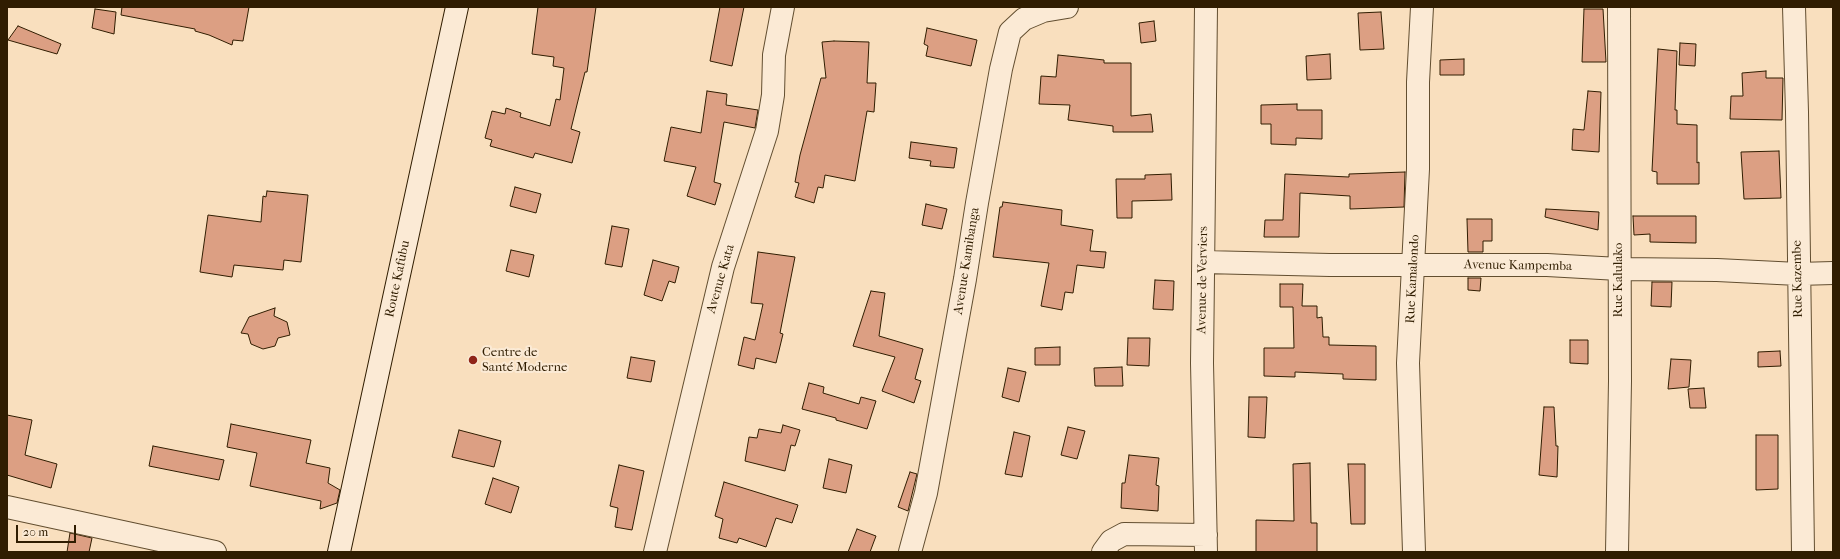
<!DOCTYPE html>
<meta charset="utf-8">
<style>
body{margin:0}
#map{position:relative;width:1840px;height:559px;overflow:hidden;background:#f9dfbe;font-family:"IM FELL French Canon",serif}
canvas{display:block}
.frame{position:absolute;inset:0;border:8px solid #301d01;pointer-events:none}
.scale{position:absolute;left:16px;top:525px;width:60px;height:18px;box-sizing:border-box;border:2px solid #301d01;border-top:0;padding-left:5px;font-size:12px;line-height:14px;white-space:nowrap;color:#301d01;-webkit-text-stroke:3px #fbead5;paint-order:stroke}
</style>
<div id="map">
<canvas width="1840" height="559"></canvas>
<div class="frame"></div>
<div class="scale">20 m</div>
</div>
<script>
const c = document.querySelector('canvas').getContext('2d');
c.lineJoin = 'round';
function fill(path, color) {
  c.fillStyle = color;
  c.fill(path, 'evenodd');
}
function poly(rows) {
  const path = new Path2D();
  for (const r of rows) {
    path.moveTo(r[0], r[1]);
    for (let i = 2; i < r.length; i += 2) path.lineTo(r[i], r[i + 1]);
  }
  return path;
}
function trace(path, color, width, dash) {
  c.strokeStyle = color;
  c.lineWidth = width;
  c.lineCap = dash ? 'butt' : 'round';
  c.setLineDash(dash || []);
  c.stroke(path);
}
function write(font, color, halo, rows, align = 'center') {
  c.font = font + ' "IM FELL French Canon",serif';
  c.lineWidth = 4;
  c.setLineDash([]);
  c.textBaseline = 'middle';
  c.strokeStyle = halo;
  c.fillStyle = color;
  for (const [text, x, y, turn = 0] of rows) {
    c.save();
    c.translate(x, y);
    c.rotate((+turn || 0) * Math.PI / 180);
    c.textAlign = isNaN(turn) ? turn : align;
    if (halo) c.strokeText(text, 0, 0);
    c.fillText(text, 0, 0);
    c.restore();
  }
}
const building = poly([
 [122,7,249,7,243,41,233,40,232,45,209,35,195,31,195,29,121,15,122,7],
 [538,7,596,7,587,72,585,72,571,129,580,132,572,163,535,153,533,158,490,146,492,140,485,138,492,111,505,114,506,108,521,113,520,117,550,126,556,99,560,100,564,68,553,66,554,57,532,54,538,7],
 [720,7,744,7,732,66,710,61,720,7],
 [95,9,116,12,114,34,92,28,95,9],
 [1584,9,1603,9,1606,62,1582,62,1584,9],
 [1381,12,1384,49,1360,50,1358,13,1381,12],
 [1154,21,1156,41,1141,43,1139,23,1154,21],
 [18,26,61,44,57,54,8,40,18,26],
 [927,28,977,40,971,66,926,56,928,46,924,44,927,28],
 [834,41,869,42,867,83,876,83,874,112,867,111,855,181,825,175,823,188,818,187,814,203,795,197,799,183,795,182,800,155,821,78,826,78,822,42,834,41],
 [1680,43,1696,44,1695,66,1679,65,1680,43],
 [1658,49,1677,51,1675,110,1677,110,1677,124,1697,125,1697,163,1699,162,1699,184,1657,184,1657,172,1652,171,1658,49],
 [1330,54,1331,79,1307,80,1306,56,1330,54],
 [1058,55,1104,60,1104,63,1131,63,1131,116,1151,114,1153,132,1113,132,1113,126,1068,120,1070,105,1039,104,1041,76,1056,77,1058,55],
 [1464,59,1464,75,1440,75,1440,60,1464,59],
 [1766,71,1766,78,1783,78,1782,120,1730,119,1731,96,1743,96,1742,73,1766,71],
 [707,91,727,94,726,105,758,110,755,128,724,122,714,182,721,184,715,205,687,196,696,167,664,161,671,127,701,133,707,91],
 [1588,91,1601,92,1599,152,1572,150,1573,129,1584,130,1588,91],
 [1297,104,1297,110,1322,110,1322,139,1296,138,1296,145,1271,144,1271,124,1261,124,1261,105,1297,104],
 [911,142,957,148,954,168,930,166,931,161,909,158,911,142],
 [1779,151,1781,198,1744,199,1741,152,1779,151],
 [1405,172,1404,207,1350,209,1350,196,1300,193,1299,237,1264,237,1265,220,1283,220,1285,174,1349,177,1349,174,1405,172],
 [1171,174,1172,200,1132,201,1132,218,1117,218,1116,179,1145,179,1145,175,1171,174],
 [515,187,541,194,536,213,510,206,515,187],
 [267,191,308,195,301,262,284,260,283,270,234,265,232,277,200,272,208,215,261,222,263,196,266,197,267,191],
 [1003,202,1062,210,1061,225,1093,230,1090,251,1106,252,1104,268,1077,265,1073,293,1065,292,1062,310,1041,306,1049,263,993,257,1000,207,1002,207,1003,202],
 [926,204,947,209,942,229,922,225,926,204],
 [1546,209,1599,212,1598,230,1545,217,1546,209],
 [1633,216,1696,216,1696,243,1650,242,1650,234,1634,235,1633,216],
 [1467,219,1492,219,1492,241,1483,241,1483,252,1468,252,1467,219],
 [612,226,629,229,622,267,605,264,612,226],
 [511,250,534,255,529,277,506,271,511,250],
 [758,252,795,257,780,333,783,334,776,363,756,358,754,369,738,365,744,337,755,340,763,304,751,303,758,252],
 [653,260,679,267,675,283,669,281,662,301,644,295,653,260],
 [1468,278,1481,278,1480,291,1468,290,1468,278],
 [1155,280,1174,281,1173,310,1153,309,1155,280],
 [1652,282,1672,282,1671,307,1651,306,1652,282],
 [1280,284,1303,284,1302,306,1317,306,1317,318,1322,317,1323,337,1329,337,1329,345,1376,346,1376,380,1343,379,1343,374,1295,372,1295,377,1264,376,1264,348,1294,348,1293,307,1280,307,1280,284],
 [871,291,885,293,879,336,923,349,915,379,921,381,914,403,882,391,895,357,853,346,871,291],
 [275,308,274,316,287,322,290,335,278,338,275,346,263,349,251,344,248,334,241,333,249,317,275,308],
 [1128,338,1150,338,1149,366,1127,365,1128,338],
 [1570,340,1588,340,1588,364,1570,363,1570,340],
 [1060,347,1060,365,1035,365,1035,348,1060,347],
 [1780,351,1781,366,1758,367,1758,352,1780,351],
 [631,357,655,361,651,382,627,378,631,357],
 [1671,359,1691,360,1689,387,1668,389,1671,359],
 [1122,367,1123,386,1095,386,1094,368,1122,367],
 [1008,368,1026,372,1019,402,1002,397,1008,368],
 [809,383,824,387,823,393,859,404,861,397,876,401,867,429,836,420,836,418,802,409,809,383],
 [1704,388,1706,408,1690,408,1688,389,1704,388],
 [1249,397,1267,397,1265,438,1248,437,1249,397],
 [1544,407,1554,407,1556,446,1558,446,1557,477,1539,475,1544,407],
 [7,415,32,420,25,455,57,464,51,488,7,475,7,415],
 [231,424,311,440,306,463,330,468,328,483,340,490,337,503,320,509,321,501,250,486,257,453,227,447,231,424],
 [783,425,800,430,795,446,791,445,785,471,745,461,749,437,757,438,759,429,781,433,783,425],
 [1068,427,1085,431,1077,459,1061,455,1068,427],
 [459,430,501,441,494,467,452,457,459,430],
 [1014,432,1030,436,1022,477,1005,474,1014,432],
 [1756,435,1778,435,1778,489,1756,490,1756,435],
 [153,446,224,460,219,480,149,466,153,446],
 [1129,455,1159,458,1156,485,1159,486,1158,511,1121,508,1122,483,1125,483,1129,455],
 [829,459,852,465,846,493,823,488,829,459],
 [1310,463,1311,523,1317,523,1317,552,1256,552,1256,520,1294,521,1293,464,1310,463],
 [1348,464,1365,464,1365,524,1351,524,1348,464],
 [619,465,644,471,632,530,615,527,618,508,610,506,619,465],
 [910,472,917,474,908,511,898,507,910,472],
 [493,478,519,487,511,513,485,504,493,478],
 [724,482,798,505,792,523,776,518,766,547,739,538,737,543,719,538,723,519,715,516,724,482],
 [857,529,876,536,870,552,848,552,857,529],
 [70,533,92,538,89,552,67,552,70,533]
]);
const street = poly([
 [1206,7,1202,363,1206,552],
 [1794,7,1797,112,1803,552],
 [1204,262,1330,265,1547,265,1619,269,1717,270,1798,274,1833,273],
 [7,507,215,552],
 [655,552,723,267,767,131,773,95,774,55,783,7],
 [910,552,926,493,965,279,977,203,1001,69,1010,32,1024,19,1043,11,1067,7],
 [1103,552,1111,541,1124,534,1206,535],
 [1414,552,1408,363,1418,169,1418,82,1422,7],
 [1617,552,1620,381,1619,7]
]);
const secondary = poly([
 [339,552,457,7]
]);
const markers = [
 [473,360,5,"#8f2418"]
];
const streetNames = [
 ["Avenue Kamibanga",967,261,-81],
 ["Avenue Kampemba",1518,266,1],
 ["Route Kafubu",398,279,-78],
 ["Avenue Kata",721,279,-74],
 ["Rue Kamalondo",1413,279,-87],
 ["Rue Kazembe",1798,279,-91],
 ["Avenue de Verviers",1203,280,-89],
 ["Rue Kalulako",1619,280,-90]
];
const poiNames = [
 ["Centre de",482,353],
 ["Santé Moderne",482,368]
];
fill(building, '#dc9f83');
trace(building, '#301d01', 1);
trace(street, '#624e30', 24);
trace(secondary, '#301d01', 24);
trace(street, '#fbead5', 22);
trace(secondary, '#fbead5', 22);
for (const [x, y, r, color] of markers) {
  const dot = new Path2D();
  dot.arc(x, y, r, 0, 2 * Math.PI);
  c.fillStyle = color;
  c.fill(dot);
  trace(dot, '#fbead5', 1.5);
}
write('13px', '#301d01', '#fbead5', streetNames);
write('13px', '#301d01', '#fbead5', poiNames, 'left');
</script>
